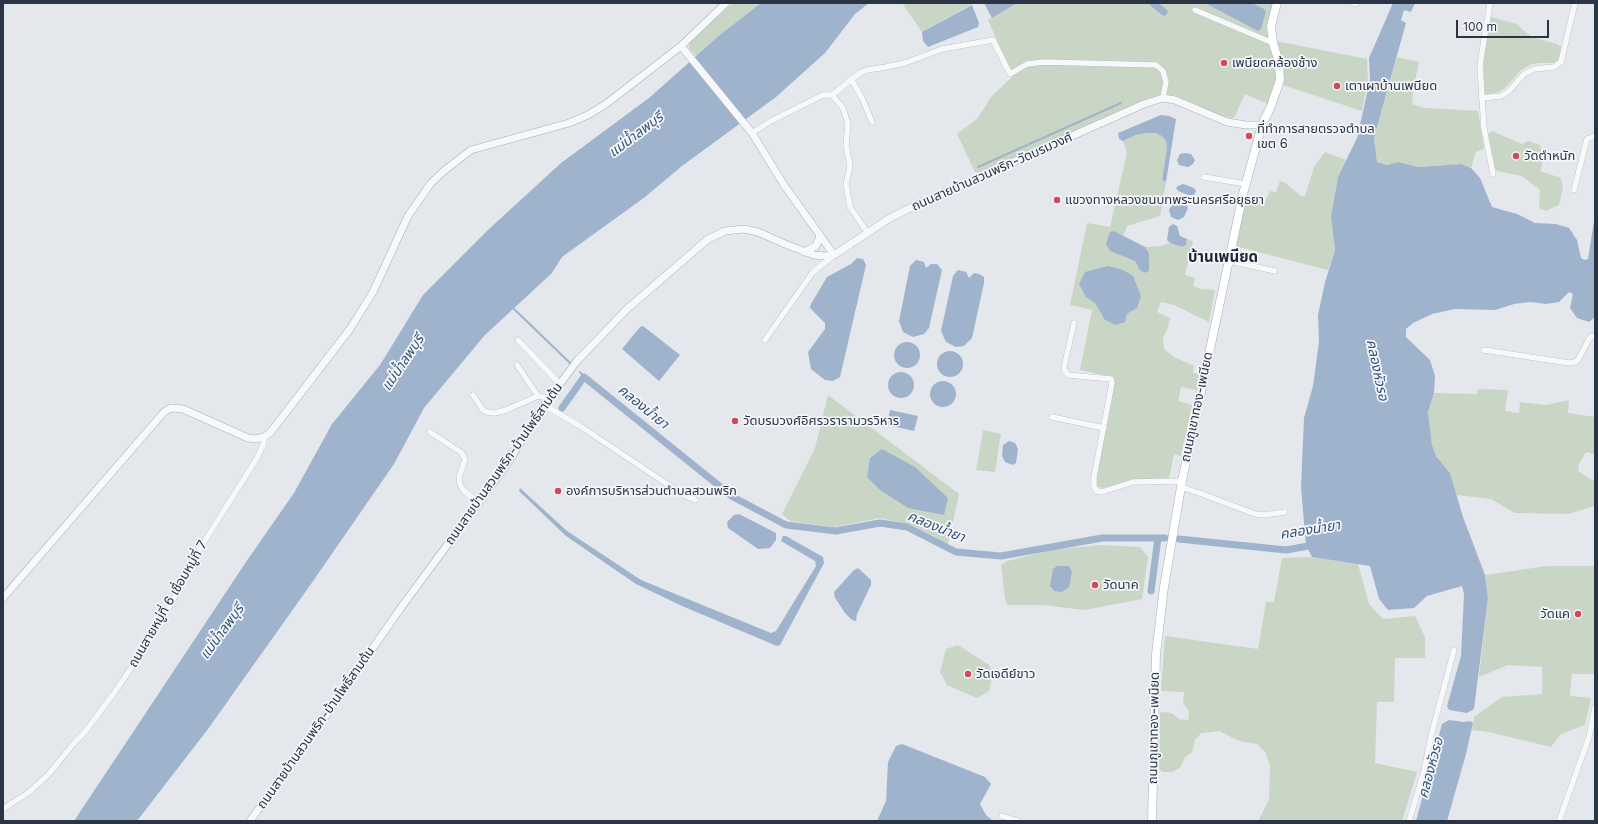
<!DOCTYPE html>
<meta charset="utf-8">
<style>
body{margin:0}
#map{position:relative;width:1598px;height:824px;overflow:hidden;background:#e4e7ec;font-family:Inter,sans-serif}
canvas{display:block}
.frame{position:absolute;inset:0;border:4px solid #2b3445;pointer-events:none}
.scale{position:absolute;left:1456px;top:20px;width:93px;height:18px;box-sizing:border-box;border:2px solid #2b3445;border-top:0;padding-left:5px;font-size:12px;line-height:14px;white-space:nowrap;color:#2b3445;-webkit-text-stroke:3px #f4f6f9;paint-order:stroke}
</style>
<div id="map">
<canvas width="1598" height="824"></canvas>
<div class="frame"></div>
<div class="scale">100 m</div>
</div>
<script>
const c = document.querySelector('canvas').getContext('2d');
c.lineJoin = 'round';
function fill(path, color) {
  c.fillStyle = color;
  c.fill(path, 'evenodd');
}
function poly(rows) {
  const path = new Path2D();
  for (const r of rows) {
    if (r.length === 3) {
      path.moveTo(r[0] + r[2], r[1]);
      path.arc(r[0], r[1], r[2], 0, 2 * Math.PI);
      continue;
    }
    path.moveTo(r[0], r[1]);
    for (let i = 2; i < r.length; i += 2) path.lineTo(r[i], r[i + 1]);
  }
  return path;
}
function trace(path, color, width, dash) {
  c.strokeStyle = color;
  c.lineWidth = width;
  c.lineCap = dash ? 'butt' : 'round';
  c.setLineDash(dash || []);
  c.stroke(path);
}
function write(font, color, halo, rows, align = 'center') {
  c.font = font + ' Inter,"Noto Sans Thai",sans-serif';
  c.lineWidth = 3.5;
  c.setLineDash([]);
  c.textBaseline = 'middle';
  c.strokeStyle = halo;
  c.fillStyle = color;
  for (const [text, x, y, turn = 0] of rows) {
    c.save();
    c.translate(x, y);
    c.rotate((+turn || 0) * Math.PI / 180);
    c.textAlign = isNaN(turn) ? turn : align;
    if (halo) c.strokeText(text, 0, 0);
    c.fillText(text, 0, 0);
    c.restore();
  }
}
const green = poly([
 [733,3,761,3,721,34,697,57,689,48,689,43],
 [902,3,974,3,922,32],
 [1017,3,1274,3,1278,79,1268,104,1245,94,1234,118,1221,116,1177,96,1166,95,1151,97,978,173,975,172,957,134,978,118,991,97,1013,76,988,20],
 [1491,17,1517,24,1522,29,1532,37,1557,44,1561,47,1559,59,1554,63,1541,63,1532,64,1521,70,1505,88,1498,92,1486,95,1484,92,1483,56],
 [1276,41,1367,59,1368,80,1362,111,1283,85,1284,73],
 [1397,57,1419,62,1413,91,1412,104,1425,108,1478,111,1484,149,1476,152,1471,168,1461,164,1418,167,1398,162,1387,165,1377,162,1374,138],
 [1492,131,1522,144,1528,141,1540,145,1543,161,1540,171,1561,178,1563,188,1559,205,1546,211,1539,208,1540,190,1522,176,1497,171,1495,168,1488,134],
 [1147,133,1155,133,1162,136,1166,141,1167,148,1162,180,1166,182,1160,216,1127,226,1123,236,1114,231,1110,251,1135,261,1139,269,1149,253,1145,247,1161,246,1170,243,1182,247,1186,245,1187,239,1193,241,1185,275,1195,278,1193,286,1201,289,1215,290,1209,322,1174,305,1161,302,1157,312,1170,318,1168,327,1163,338,1164,349,1174,357,1194,366,1193,373,1200,374,1196,390,1181,387,1178,401,1192,405,1181,456,1174,454,1169,478,1132,480,1103,488,1098,487,1096,484,1097,475,1111,403,1113,377,1080,370,1092,310,1070,305,1087,223,1110,227,1127,153,1123,141,1136,135],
 [1095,303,1137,308,1127,314,1104,319],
 [1325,152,1346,160,1338,177,1331,216,1335,250,1328,270,1235,246,1242,214,1247,199,1259,204,1265,202,1270,191,1276,192,1280,181,1284,182,1301,196,1305,196,1314,167],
 [1478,389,1508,390,1505,411,1519,413,1520,402,1546,405,1569,400,1568,413,1595,417,1595,454,1586,452,1579,464,1578,471,1590,479,1595,480,1595,506,1568,514,1515,513,1491,499,1456,495,1450,473,1436,456,1432,445,1428,412,1434,393,1477,394],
 [828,395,959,494,948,544,909,524,880,518,835,527,790,521,782,514,815,448],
 [983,430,1001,434,995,472,976,470],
 [1100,545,1140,547,1148,557,1142,599,1085,610,1042,605,1008,605,1005,599,1001,565,1007,561,1052,550],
 [1312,557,1358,564,1369,604,1383,619,1415,616,1425,637,1425,658,1395,658,1394,702,1377,702,1375,763,1417,772,1402,821,1258,821,1269,800,1270,766,1266,753,1257,744,1239,741,1219,731,1201,733,1195,740,1192,752,1185,757,1180,768,1172,772,1162,772,1159,768,1160,712,1172,713,1179,719,1188,720,1189,714,1188,709,1183,704,1184,692,1161,691,1165,636,1258,649,1266,602,1274,602,1282,558],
 [1547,566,1595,566,1595,674,1572,674,1570,696,1591,698,1585,725,1561,734,1551,747,1489,732,1472,730,1474,717,1502,697,1542,694,1542,667,1508,665,1479,677,1488,598,1485,575],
 [958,645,989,665,993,673,989,691,977,698,947,685,940,672,946,649]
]);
const water = poly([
 [761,3,869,3,855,14,825,53,776,97,682,166,645,197,562,257,552,273,485,335,424,408,394,464,311,584,208,729,137,821,74,821,248,559,294,493,332,424,380,365,423,295,489,229,561,163,649,98,721,34],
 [984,3,1017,3,992,18],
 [1205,3,1252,3,1264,9,1266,12,1261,29,1258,31],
 [1393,3,1415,3,1411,12,1404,10,1401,20,1406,23,1374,138,1377,162,1387,165,1398,162,1418,167,1461,164,1471,168,1480,178,1492,207,1517,214,1535,223,1556,224,1569,228,1577,240,1581,258,1585,260,1588,259,1595,215,1595,317,1589,322,1577,318,1570,308,1573,294,1569,292,1559,302,1546,304,1530,302,1514,304,1495,310,1455,309,1432,314,1413,323,1406,329,1406,337,1430,360,1435,376,1434,393,1428,412,1432,445,1436,456,1450,473,1463,517,1485,575,1488,598,1474,709,1467,713,1449,710,1447,706,1461,656,1464,594,1462,586,1427,596,1414,608,1388,610,1379,599,1370,566,1312,557,1306,545,1301,487,1304,418,1313,386,1319,342,1318,315,1325,282,1335,250,1331,216,1338,177,1357,138,1370,80,1369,58],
 [972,5,979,23,978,27,928,47,923,41,922,32],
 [1161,115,1169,116,1176,119,1166,182,1162,180,1167,148,1166,141,1162,136,1155,133,1147,133,1136,135,1123,141,1119,139,1118,133],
 [1185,153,1191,154,1195,160,1193,164,1188,167,1179,165,1177,160,1180,154],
 [1183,184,1194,188,1196,191,1194,195,1188,195,1178,191,1176,188,1178,186],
 [1180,200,1186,203,1188,208,1184,217,1178,220,1171,217,1169,210,1174,202],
 [1173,224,1177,226,1180,236,1187,239,1186,245,1182,247,1170,243,1167,240,1169,227],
 [1114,231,1145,247,1149,253,1149,271,1144,273,1139,269,1135,261,1110,251,1106,244,1110,232],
 [857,258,863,259,866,265,840,377,833,381,825,380,811,369,808,352,825,329,825,323,810,308,811,304,827,277,851,264],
 [916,260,924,262,926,268,931,264,937,264,942,270,929,328,924,334,913,337,903,332,899,321,910,266],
 [1108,266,1123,270,1133,276,1141,296,1137,308,1127,314,1125,322,1115,325,1104,319,1095,303,1086,297,1079,284,1085,272],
 [958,270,966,272,969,278,974,273,979,274,984,277,984,283,972,338,964,346,956,347,946,342,941,331,953,276],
 [643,326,680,355,659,381,622,349,640,327],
 [907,355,13],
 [950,364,13],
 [901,385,13],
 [943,394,13],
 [890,410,918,416,914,431,887,425],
 [1009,441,1015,443,1018,449,1016,463,1013,465,1005,462,1002,456,1003,445],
 [882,449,915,467,948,498,944,515,908,508,880,490,867,477,870,458],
 [520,488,567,531,641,580,771,633,776,631,816,566,815,561,781,541,783,536,786,536,823,557,824,563,780,645,777,646,682,606,636,584,566,536,519,491],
 [739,514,776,533,776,540,770,548,758,549,728,528,727,522,734,515],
 [1057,566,1069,566,1072,572,1069,587,1062,592,1054,591,1050,586,1053,569],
 [858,568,871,580,871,585,857,614,856,621,852,620,845,613,835,598,834,592,854,570],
 [1449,720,1464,722,1470,721,1473,723,1466,754,1447,821,1416,821,1442,724],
 [902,744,985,777,991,784,980,804,986,815,993,821,877,821,886,801,888,762,896,746]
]);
const stream = poly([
 [978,167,1121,103],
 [512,307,570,363],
 [580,372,584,377]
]);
const canal = poly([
 [1153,3,1164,12],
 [562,408,584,377,733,497,786,525,836,531,880,523,907,527,956,552,1001,556,1102,538,1165,538],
 [1179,539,1286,550,1314,545],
 [1151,591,1158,538]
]);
const minor = poly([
 [1353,3,1356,4],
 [1490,3,1480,65,1484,128,1493,174],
 [1195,10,1273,43],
 [851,79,862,98,872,122],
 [832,95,860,73,867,70,886,67,905,63,942,49,993,40,1010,74,1027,64,1044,62,1156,65,1163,71,1166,82,1163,98],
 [1481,98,1501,96,1509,91,1524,74,1534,69,1554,67,1561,62,1575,3],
 [752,133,771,121,823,95,832,95,843,108,848,124,846,145,850,166,846,184,850,207,867,232],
 [1204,177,1246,184],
 [1574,190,1587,139,1595,136],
 [1229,261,1275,271],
 [1074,323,1064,367,1065,371,1068,375,1111,379,1112,383,1094,477,1094,487,1097,491,1102,492,1133,482,1182,481],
 [518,340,560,384],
 [765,340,813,272,834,255],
 [1484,350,1569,363,1575,362,1578,360,1589,339,1591,337,1595,336],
 [517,365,538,396,549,398],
 [473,395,483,410,487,412,495,413,506,410,538,396],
 [544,405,580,426,682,494,695,500],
 [1052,417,1104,428],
 [430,432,462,453,465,460,459,477,460,485,464,491,479,503],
 [1181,487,1202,494,1255,514,1264,515,1285,512],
 [3,809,28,793,48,775,74,743,85,732,114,693,138,658,168,609,201,547,257,458,264,443,264,437],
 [1002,816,1018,821],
 [1409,821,1424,771,1431,736,1454,650],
 [1559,821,1589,737,1595,707]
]);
const tertiary = poly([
 [681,46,752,133,784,185,834,255],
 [804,252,816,246,820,236],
 [3,598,164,412,171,408,183,409,248,438,256,439,264,437,270,433,350,329,373,292,408,216,431,183,445,170,471,150,569,123,588,115,606,104,681,46,726,3],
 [250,821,325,717,400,609,507,464,544,405,577,361,627,309,708,239,725,231,744,229,758,232,785,244,814,255,825,256,834,255,890,218,912,207,1144,104,1163,98,1175,100,1227,122,1246,125,1262,125]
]);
const secondary = poly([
 [1152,821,1156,654,1164,587,1182,481,1243,194,1262,125,1271,106,1280,80,1279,63,1273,43,1271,26,1277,3]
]);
const markers = [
 [1224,63,4,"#d1495b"],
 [1337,86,4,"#d1495b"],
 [1249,136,4,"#d1495b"],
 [1516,156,4,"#d1495b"],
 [1057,200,4,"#d1495b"],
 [735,421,4,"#d1495b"],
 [558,491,4,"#d1495b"],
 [1095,585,4,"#d1495b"],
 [1578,614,4,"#d1495b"],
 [968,674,4,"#d1495b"]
];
const poiNames = [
 ["เพนียดคล้องช้าง",1232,63],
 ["เตาเผาบ้านเพนียด",1345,86],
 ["ที่ทำการสายตรวจตำบล",1257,129],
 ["เขต 6",1257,144],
 ["วัดตำหนัก",1524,156],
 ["แขวงทางหลวงชนบทพระนครศรีอยุธยา",1065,200],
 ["วัดบรมวงศ์อิศรวรารามวรวิหาร",743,421],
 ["องค์การบริหารส่วนตำบลสวนพริก",566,491],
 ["วัดนาค",1103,585],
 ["วัดแค",1570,614,"right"],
 ["วัดเจดีย์ขาว",976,674]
];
const streetNames = [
 ["ถนนสายบ้านสวนพริก-วัดบรมวงศ์",992,172,-24],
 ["ถนนภูเขาทอง-เพนียด",1197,407,-78],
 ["ถนนสายบ้านสวนพริก-บ้านโพธิ์สามต้น",504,464,-55],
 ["ถนนสายหมู่ที่ 6 เชื่อมหมู่ที่ 7",168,604,-60],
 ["ถนนสายบ้านสวนพริก-บ้านโพธิ์สามต้น",316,728,-55],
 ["ถนนภูเขาทอง-เพนียด",1154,728,-89]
];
const waterNames = [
 ["แม่น้ำลพบุรี",636,135,-37],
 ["แม่น้ำลพบุรี",403,363,-56],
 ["คลองหัวรอ",1377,370,78],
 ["คลองน้ำยา",643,407,39],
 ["คลองน้ำยา",936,527,22],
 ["คลองน้ำยา",1310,530,-9],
 ["แม่น้ำลพบุรี",222,632,-54],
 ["คลองหัวรอ",1431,768,-75]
];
const quarterNames = [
 ["บ้านเพนียด",1223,257]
];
fill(green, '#c9d6c5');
fill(water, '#9fb4cc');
trace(stream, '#9fb4cc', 2);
trace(canal, '#9fb4cc', 7);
trace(minor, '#a9aeb7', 6);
trace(tertiary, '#a9aeb7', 8);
trace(secondary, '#a9aeb7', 9);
trace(minor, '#f7f8fa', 5.5);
trace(tertiary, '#f7f8fa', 7);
trace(secondary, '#fff', 8);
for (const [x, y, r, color] of markers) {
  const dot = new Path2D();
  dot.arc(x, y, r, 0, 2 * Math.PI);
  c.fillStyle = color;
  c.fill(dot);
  trace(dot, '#f4f6f9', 1.5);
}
write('13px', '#2b3445', '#f4f6f9', poiNames, 'left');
write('13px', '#2b3445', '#f4f6f9', streetNames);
write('italic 14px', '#34527a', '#f4f6f9', waterNames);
write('bold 15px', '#1d2536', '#f4f6f9', quarterNames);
</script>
